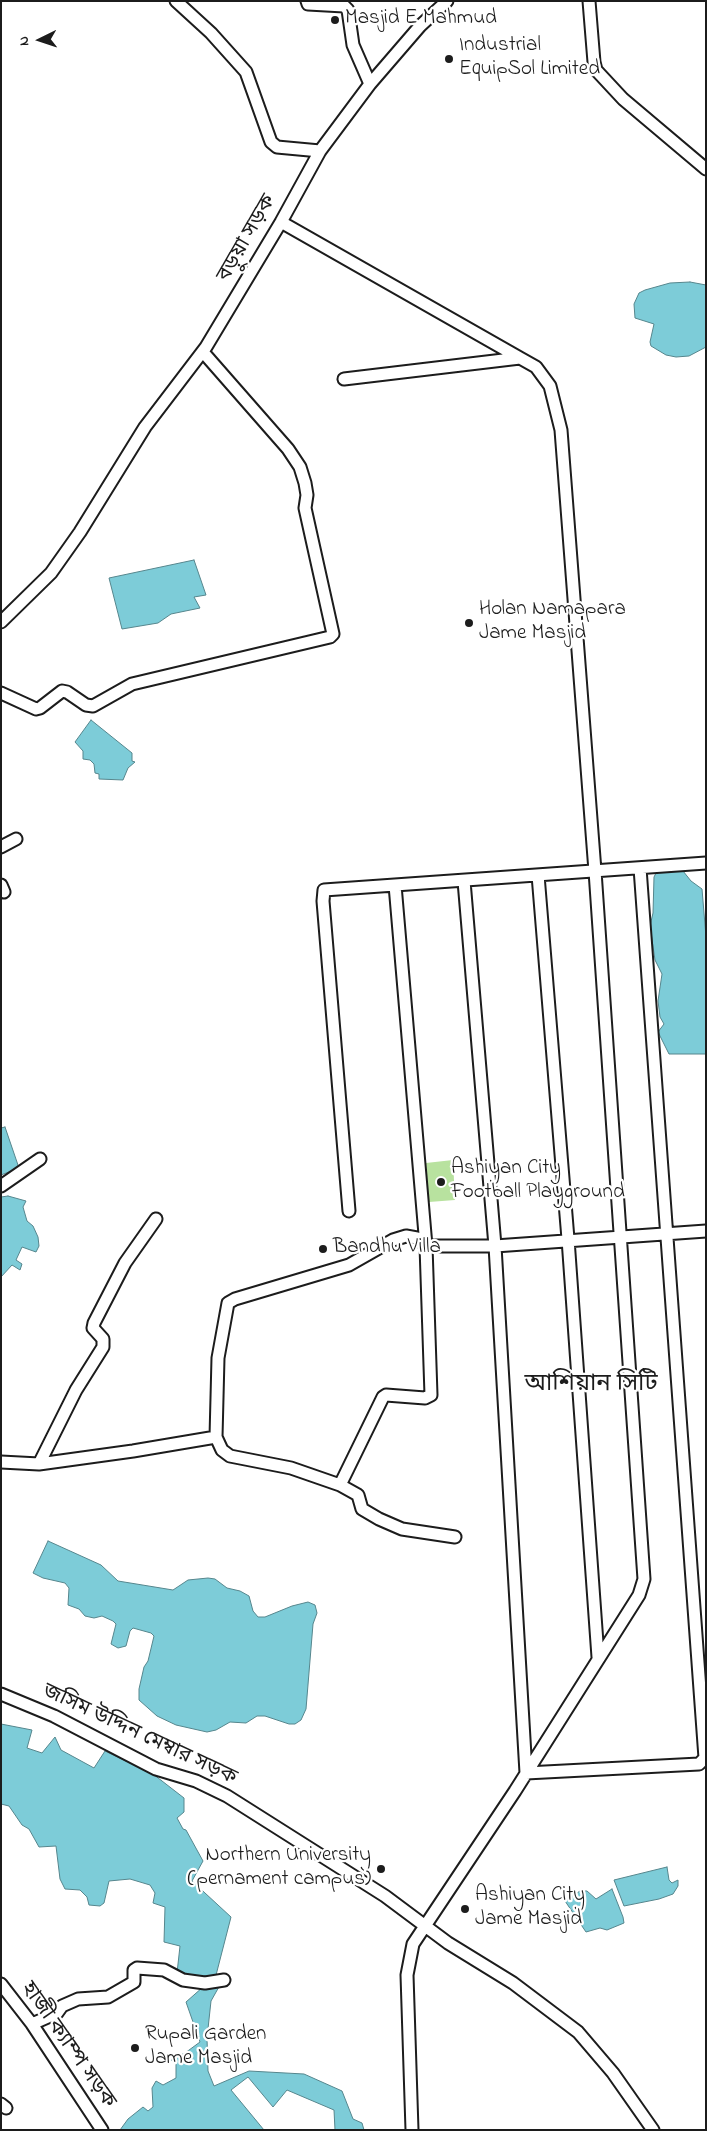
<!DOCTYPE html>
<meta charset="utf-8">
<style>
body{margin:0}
#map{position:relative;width:707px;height:2131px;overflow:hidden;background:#fff;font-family:"Indie Flower",sans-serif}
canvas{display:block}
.frame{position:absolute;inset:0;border:2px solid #1c1c1c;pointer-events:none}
.north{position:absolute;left:15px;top:15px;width:50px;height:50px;-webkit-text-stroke:4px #fff;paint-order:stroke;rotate:266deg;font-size:14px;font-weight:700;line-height:20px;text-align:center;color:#1c1c1c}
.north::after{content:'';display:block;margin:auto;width:18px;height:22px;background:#1c1c1c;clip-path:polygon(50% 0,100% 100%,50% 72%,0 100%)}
</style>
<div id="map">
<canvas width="707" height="2131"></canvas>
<div class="frame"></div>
<div class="north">N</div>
</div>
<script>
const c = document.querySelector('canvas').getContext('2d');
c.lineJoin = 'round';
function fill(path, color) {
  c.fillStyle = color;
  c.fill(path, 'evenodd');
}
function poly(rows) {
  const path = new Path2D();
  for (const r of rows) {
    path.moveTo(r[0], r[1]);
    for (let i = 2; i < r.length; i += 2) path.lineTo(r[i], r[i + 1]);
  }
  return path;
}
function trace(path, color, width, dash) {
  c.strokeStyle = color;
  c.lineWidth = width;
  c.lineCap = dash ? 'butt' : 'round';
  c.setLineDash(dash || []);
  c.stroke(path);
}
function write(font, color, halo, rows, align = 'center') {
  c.font = font + ' "Indie Flower","Noto Sans Bengali",sans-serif';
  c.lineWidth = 4.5;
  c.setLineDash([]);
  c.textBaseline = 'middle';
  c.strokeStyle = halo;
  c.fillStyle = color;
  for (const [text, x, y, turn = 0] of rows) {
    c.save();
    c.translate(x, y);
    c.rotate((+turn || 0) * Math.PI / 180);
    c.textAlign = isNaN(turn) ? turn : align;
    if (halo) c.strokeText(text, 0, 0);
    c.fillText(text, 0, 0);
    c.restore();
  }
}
const green = poly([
 [453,1160,455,1200,429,1202,426,1163]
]);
const water = poly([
 [690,282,706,285,706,347,689,356,676,357,666,355,651,346,650,342,654,324,635,318,634,304,639,293,645,290,670,283,690,282],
 [194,560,206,595,194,597,200,608,171,614,158,623,122,629,109,578,194,560],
 [91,720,132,753,132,761,135,762,128,768,123,780,99,779,99,774,95,773,94,764,90,760,83,759,83,751,75,742,91,720],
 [665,869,683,871,691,881,702,889,706,937,706,1054,669,1054,658,1032,664,1024,660,1017,658,1001,662,974,655,960,650,926,653,913,654,877,656,873,665,869],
 [5,1127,19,1168,1,1175,1,1128,5,1127],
 [8,1196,26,1201,23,1207,27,1221,33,1226,38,1237,39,1246,36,1252,22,1247,16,1260,22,1264,20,1270,12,1265,1,1277,1,1197,8,1196],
 [48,1541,101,1565,118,1581,173,1590,188,1580,208,1578,215,1579,227,1588,240,1591,249,1596,253,1611,258,1617,265,1617,292,1606,308,1602,315,1605,317,1613,313,1624,306,1709,301,1720,295,1724,289,1724,265,1716,257,1716,246,1723,230,1722,216,1730,207,1732,176,1725,157,1716,139,1700,139,1689,144,1667,148,1661,154,1636,151,1633,133,1628,130,1631,126,1646,118,1648,111,1644,116,1624,113,1621,102,1616,94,1618,85,1616,79,1609,68,1605,69,1588,65,1583,43,1578,33,1573,48,1541],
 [1,1724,32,1730,27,1748,42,1753,55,1737,61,1750,94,1768,105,1751,153,1774,184,1798,184,1812,177,1818,183,1829,186,1830,203,1861,192,1881,231,1917,215,1979,177,1973,180,1946,164,1942,165,1907,153,1903,155,1893,150,1885,130,1879,109,1881,104,1903,100,1906,89,1905,87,1897,80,1890,65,1889,60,1879,56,1846,39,1847,29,1829,22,1825,9,1806,1,1804,1,1724],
 [667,1867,669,1880,672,1883,678,1880,678,1886,673,1894,659,1899,624,1906,614,1880,667,1867],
 [612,1889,623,1917,624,1923,607,1930,600,1928,586,1932,565,1901,580,1891,587,1891,596,1899,612,1889],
 [220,1985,211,2001,207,2038,208,2071,214,2086,249,2071,304,2074,342,2091,353,2119,362,2123,364,2130,335,2130,334,2110,287,2090,273,2107,248,2077,231,2090,264,2130,120,2130,128,2119,143,2107,148,2111,153,2107,152,2088,156,2081,163,2085,176,2078,176,2062,170,2060,185,2053,200,2042,186,2002,203,1987,220,1985]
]);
const minor = poly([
 [176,1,211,33,246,72,271,142,277,147,320,151],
 [307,1,308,4,344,6,348,10,353,45,370,84],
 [589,1,594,62,596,70,623,99,706,169],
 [281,222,520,358,344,379],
 [1,622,51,573,80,532,145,427,206,347,281,222,320,151,370,84,420,26,447,1],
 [1,693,36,709,40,708,62,691,67,692,86,705,93,706,132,684,330,637,333,634,305,508,307,495,305,483,300,467,288,449,203,352],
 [1,847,16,839],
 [538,875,568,1239,598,1657],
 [464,881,495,1246,526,1773,699,1764,705,1758,640,868],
 [1,885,4,892],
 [1,1186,40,1159],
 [349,1211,323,901,324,890,706,863],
 [216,1437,218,1358,228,1303,235,1299,349,1265,393,1240,406,1236,417,1238,426,1246,495,1246,706,1231],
 [1,1462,39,1464,133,1451,216,1437,222,1450,230,1456,291,1468,340,1485,358,1495,362,1509,379,1519,402,1529,455,1537],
 [39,1464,76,1390,103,1347,103,1339,93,1328,94,1323,125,1263,156,1219],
 [340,1485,383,1397,386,1395,425,1398,431,1395,426,1246,395,885],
 [1,1694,54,1716,156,1769,196,1781,227,1796,385,1896,448,1943,513,1983,578,2032,613,2073,653,2130],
 [1,1984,32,2024,102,2130],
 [32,2024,57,2013,62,2006,78,1999,108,1997,134,1982,134,1970,137,1968,164,1970,183,1980,205,1983,224,1980],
 [1,2104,6,2108],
 [412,2130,407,1975,413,1944,515,1791,639,1595,644,1579,595,871,561,430,550,386,536,367,520,358]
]);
const markers = [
 [335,20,5,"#1c1c1c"],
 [449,59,5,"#1c1c1c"],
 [469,623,5,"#1c1c1c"],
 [441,1182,5,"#1c1c1c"],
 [323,1249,5,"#1c1c1c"],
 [381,1869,5,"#1c1c1c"],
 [465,1909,5,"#1c1c1c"],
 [135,2048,5,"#1c1c1c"]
];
const poiNames = [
 ["Masjid E Mahmud",345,20],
 ["Industrial",459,47],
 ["EquipSol Limited",459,71],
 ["Holan Namapara",479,611],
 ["Jame Masjid",479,635],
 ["Ashiyan City",451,1170],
 ["Football Playground",451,1194],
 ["Bandhu Villa",333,1249],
 ["Northern University",371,1857,"right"],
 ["(pernament campus)",371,1881,"right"],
 ["Ashiyan City",475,1897],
 ["Jame Masjid",475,1921],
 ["Rupali Garden",145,2036],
 ["Jame Masjid",145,2060]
];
const streetNames = [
 ["বড়ুয়া সড়ক",248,239,-60],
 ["জসিম উদ্দিন মেম্বার সড়ক",139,1736,25],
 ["হাজী ক্যাম্প সড়ক",67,2046,55]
];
const quarterNames = [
 ["আশিয়ান সিটি",591,1386]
];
fill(green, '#b8e29f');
fill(water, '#7dccd8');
trace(water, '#56868d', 1);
trace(minor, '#1c1c1c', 15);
trace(minor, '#fff', 11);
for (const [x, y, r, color] of markers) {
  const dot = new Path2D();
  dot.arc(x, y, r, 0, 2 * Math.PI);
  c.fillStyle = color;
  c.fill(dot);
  trace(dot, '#fff', 2);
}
write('21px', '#1c1c1c', '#fff', poiNames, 'left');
write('21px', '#1c1c1c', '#fff', streetNames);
write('24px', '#1c1c1c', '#fff', quarterNames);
</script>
